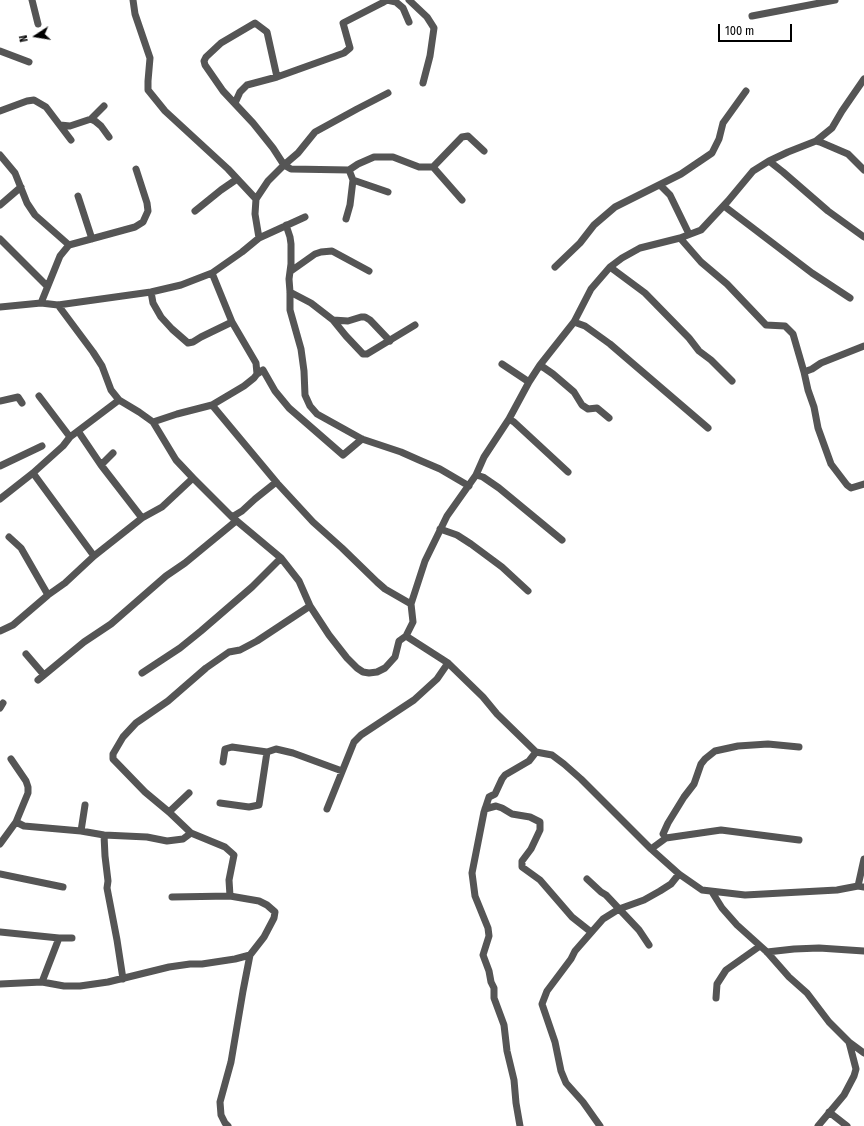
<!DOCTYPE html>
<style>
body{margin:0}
#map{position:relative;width:864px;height:1126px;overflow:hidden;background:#fff;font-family:"Fira Sans Condensed",sans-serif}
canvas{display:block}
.north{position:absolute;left:16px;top:16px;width:40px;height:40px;-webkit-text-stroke:3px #fff;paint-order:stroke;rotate:258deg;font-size:11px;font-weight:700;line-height:16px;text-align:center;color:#000}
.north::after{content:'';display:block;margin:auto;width:14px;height:18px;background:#000;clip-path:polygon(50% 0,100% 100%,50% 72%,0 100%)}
.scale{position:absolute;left:718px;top:24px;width:74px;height:18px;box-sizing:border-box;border:2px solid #000;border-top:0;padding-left:5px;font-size:12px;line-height:14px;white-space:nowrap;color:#000;-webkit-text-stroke:3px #fff;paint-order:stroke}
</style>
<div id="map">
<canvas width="864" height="1126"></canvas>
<div class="north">N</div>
<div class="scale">100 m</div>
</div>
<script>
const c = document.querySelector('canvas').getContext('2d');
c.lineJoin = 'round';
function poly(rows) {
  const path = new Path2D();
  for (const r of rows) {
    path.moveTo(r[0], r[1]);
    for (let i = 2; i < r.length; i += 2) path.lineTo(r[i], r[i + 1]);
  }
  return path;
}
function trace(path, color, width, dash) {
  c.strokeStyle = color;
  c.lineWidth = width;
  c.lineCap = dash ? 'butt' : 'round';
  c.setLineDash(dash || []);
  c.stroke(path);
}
const minor = poly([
 [32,0,38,24],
 [133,0,135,14,150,58,148,81,148,90,165,111,228,169,256,199],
 [409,0,427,17,434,28,430,56,423,83],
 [752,16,835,0],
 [0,51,29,62],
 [277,77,267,32,255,23,221,43,206,57,204,61,205,65,223,91,253,123,273,148,284,165,291,169,349,170,358,164,374,157,393,157,419,167,433,167,462,200],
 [235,103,240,92,247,85,277,77,344,53,350,48,343,23,382,3,387,0,396,2,403,8,409,22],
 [0,111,27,101,34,100,46,107,71,140],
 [91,119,104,106],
 [60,125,70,126,91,119,95,121,101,126,109,137],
 [816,141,832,128,842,111,864,79],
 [0,155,15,173,27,203,35,215,69,245],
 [769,161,783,172,828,211,864,237],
 [433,167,462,137,468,136,484,151],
 [349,170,353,180,388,192],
 [660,185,670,195,689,234],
 [78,196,92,239],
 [0,205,21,187],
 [724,206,812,273,850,298],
 [195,211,221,190,237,179],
 [346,219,350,205,353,180],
 [286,225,290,237,291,244,291,264,289,279,290,292,290,310,301,349,304,371,305,395,310,406,317,414,362,439,401,452,419,460,440,469,469,486],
 [259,238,255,214,256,199,268,181,284,165,298,153,315,132,357,109,388,93],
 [680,238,701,262,727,284,766,325,785,326,793,334,804,372],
 [0,239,47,286],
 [555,267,580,243,594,225,615,207,681,174,712,153,719,139,723,123,746,91],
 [610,267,645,293,689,338,699,351,711,360,732,381],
 [291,271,315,254,321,252,332,251,369,271],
 [151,292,153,303,161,317,172,329,188,343,193,342,201,337,232,322],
 [290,292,311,303,333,320,348,321,361,317,365,317,370,320,390,341],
 [41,303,60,256,69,245,135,227,143,222,148,211,147,203,136,169],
 [58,305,93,352,102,366,111,390,119,400,139,412,153,422,176,460,193,478,232,517,281,558,299,581,310,606,329,635,347,658,357,668,363,672,369,673,377,672,385,668,395,657,399,641,406,636,448,663,483,697,497,714,536,752,529,761,505,775,502,779,495,794,489,797,484,812,472,873,475,896,488,928,489,936,483,955,489,971,491,982,494,988,494,998,504,1025,507,1051,514,1080,516,1103,520,1126],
 [0,307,41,303,58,305,151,292,181,285,212,273,242,252,259,238,305,217],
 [333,320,346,336,363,354,367,354,415,325],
 [574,322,585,326,610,344,708,428],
 [864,346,821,363,812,369,804,372,808,390,814,407,818,428,831,464,847,485,851,488,864,484],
 [502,364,529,382],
 [540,365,553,374,574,392,582,405,588,409,597,408,609,418],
 [257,374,263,370,275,391,289,408,343,455,362,439],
 [39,396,70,437],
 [0,401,18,397,22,403],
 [212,405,277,483,313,522,342,548,377,582,385,589,411,604],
 [509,419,514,422,568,472],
 [153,422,177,414,212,405,244,386,254,378,257,374,256,363,232,322,212,273],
 [78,431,101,465,113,453],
 [101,465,142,518],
 [0,466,42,446],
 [33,473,94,556],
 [476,475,483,477,499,488,562,540],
 [0,499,33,473,63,446,70,437,119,400],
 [232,517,242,511,255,499,275,483,277,483],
 [440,529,457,535,471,544,502,567,528,591],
 [9,537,21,548,48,595],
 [0,631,13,625,48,595,65,583,94,556,142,518,162,507,193,478],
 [406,636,413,622,411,604,425,561,447,516,476,475,484,457,509,419,529,382,540,365,574,322,591,289,610,267,622,258,640,248,680,238,701,230,728,201,753,171,769,161,788,152,816,141,820,142,848,154,864,170],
 [26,654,44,675],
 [142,673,180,648,201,631,252,587,281,558],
 [38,680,84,642,111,624,166,576,185,563,236,521],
 [0,708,3,703],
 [536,752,552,755,564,764,581,779,651,849,679,874,702,890,745,895,837,890,858,886,864,887],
 [223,762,225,749,232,747,267,752],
 [220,803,249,807,259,805,267,752,276,749,293,753,342,771],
 [327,809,354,742,361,735,414,700,437,679,448,663],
 [485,809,496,806,502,808,512,814,530,817,540,822,540,830,531,849,522,861,522,867,540,880,572,917,591,932],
 [169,812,189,793],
 [16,822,24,826,81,831,104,835,147,837,167,841,183,839,191,833],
 [81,831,85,805],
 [104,835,105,856,108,881,107,888,117,940,123,979],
 [666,838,663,834,668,823,684,797,694,784,701,764,705,759,715,751,738,746,768,744,799,747],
 [0,844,16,822,28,793,28,787,26,781,11,759],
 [651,849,666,838,721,830,799,840],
 [0,874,63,887],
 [587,879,601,892,606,895,639,930,649,945],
 [858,886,864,859],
 [712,892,722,908,737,925,767,952,789,977,807,993,829,1022,849,1042,856,1069,854,1076,844,1095,818,1126],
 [172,897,230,896],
 [0,932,59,938,72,938],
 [767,952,794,949,819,948,864,951],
 [250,955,264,937,274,918,275,912,267,905,259,901,230,896,229,880,234,855,225,847,191,833,169,812,145,792,113,759,113,754,123,737,136,723,168,701,206,668,229,652,240,650,257,641,310,606],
 [42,982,59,938],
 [0,984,42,982,64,986,80,986,108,982,169,967,190,964,202,964,235,959,250,955,243,991,231,1062,220,1102,221,1115,225,1123,228,1126],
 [716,998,717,984,726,970,760,946],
 [849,1042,864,1053],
 [829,1112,847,1126],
 [600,1126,583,1102,566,1083,561,1071,555,1042,542,1004,547,991,571,959,575,951,603,919,619,909,644,900,660,891,671,884,679,874]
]);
trace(minor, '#555', 7);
</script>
